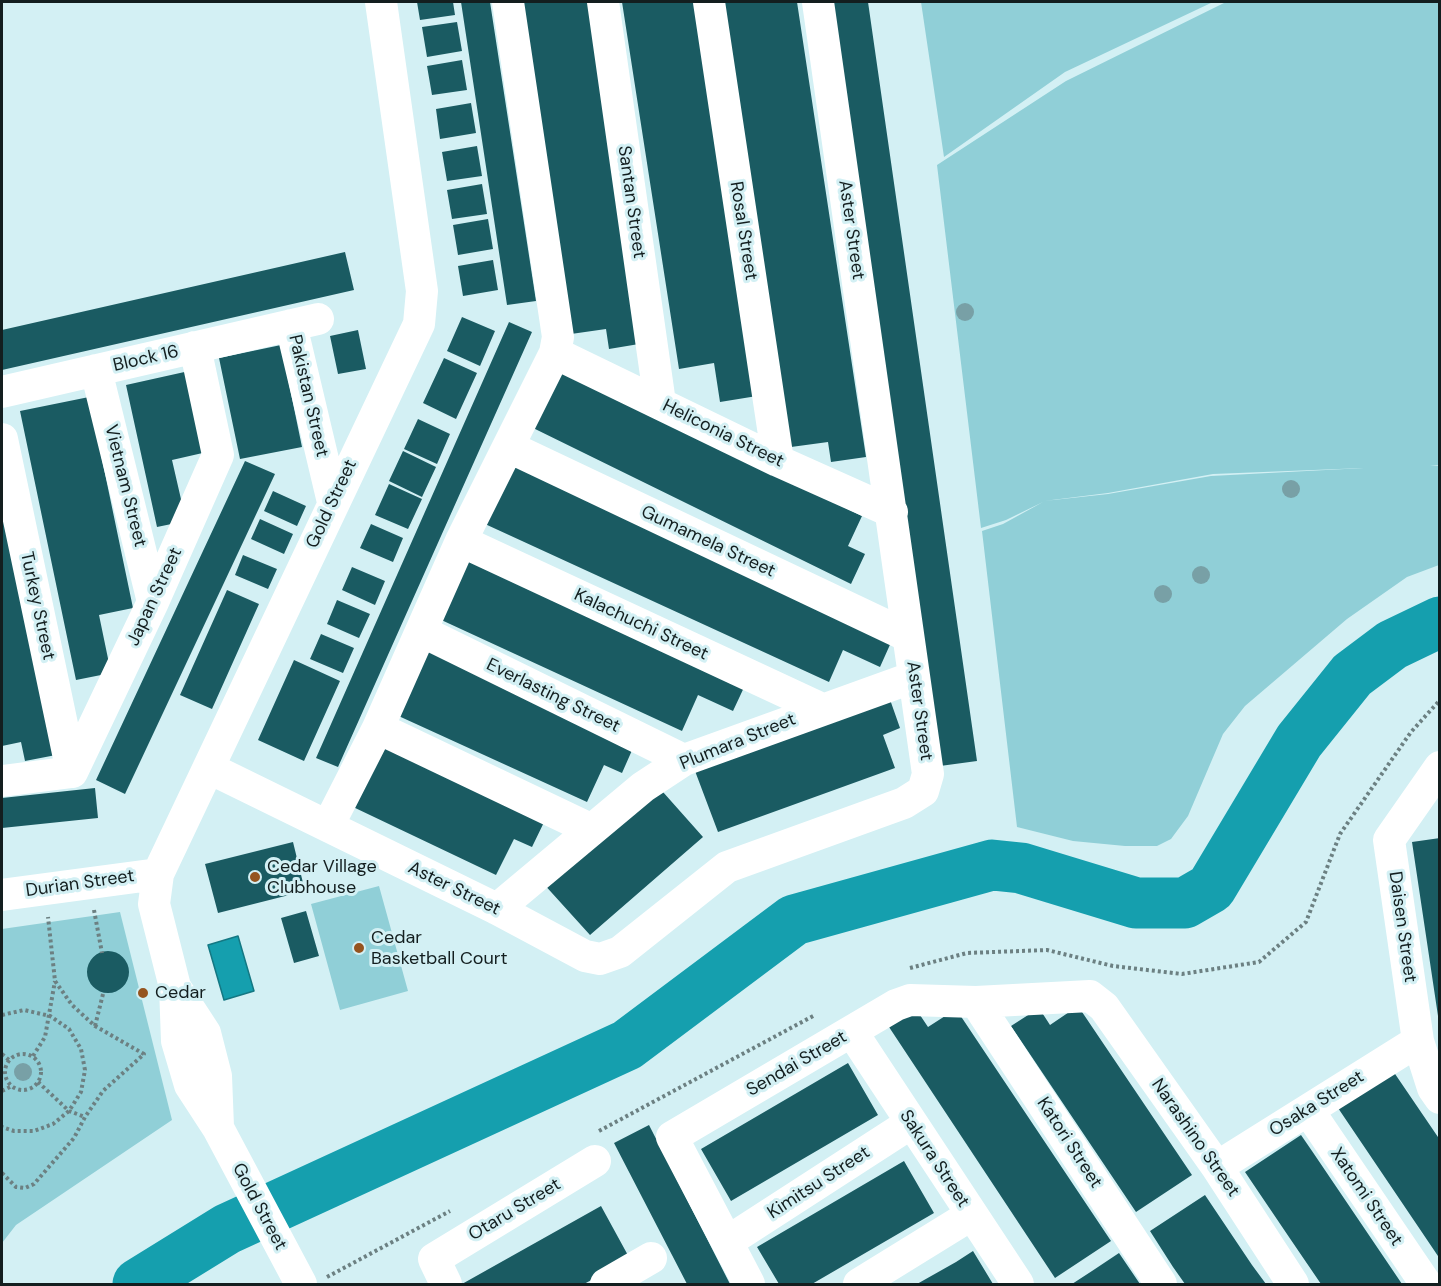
<!DOCTYPE html>
<style>
body{margin:0}
#map{position:relative;width:1441px;height:1286px;overflow:hidden;background:#d3f0f4;font-family:"DM Sans",sans-serif}
canvas{display:block}
.frame{position:absolute;inset:0;border:3px solid #131e1f;pointer-events:none}
</style>
<div id="map">
<canvas width="1441" height="1286"></canvas>
<div class="frame"></div>
</div>
<script>
const c = document.querySelector('canvas').getContext('2d');
c.lineJoin = 'round';
function fill(path, color) {
  c.fillStyle = color;
  c.fill(path, 'evenodd');
}
function poly(rows) {
  const path = new Path2D();
  for (const r of rows) {
    if (r.length === 3) {
      path.moveTo(r[0] + r[2], r[1]);
      path.arc(r[0], r[1], r[2], 0, 2 * Math.PI);
      continue;
    }
    path.moveTo(r[0], r[1]);
    for (let i = 2; i < r.length; i += 2) path.lineTo(r[i], r[i + 1]);
  }
  return path;
}
function trace(path, color, width, dash) {
  c.strokeStyle = color;
  c.lineWidth = width;
  c.lineCap = dash ? 'butt' : 'round';
  c.setLineDash(dash || []);
  c.stroke(path);
}
function write(font, color, halo, rows, align = 'center') {
  c.font = font + ' "DM Sans",sans-serif';
  c.lineWidth = 6;
  c.setLineDash([]);
  c.textBaseline = 'middle';
  c.strokeStyle = halo;
  c.fillStyle = color;
  for (const [text, x, y, turn = 0] of rows) {
    c.save();
    c.translate(x, y);
    c.rotate((+turn || 0) * Math.PI / 180);
    c.textAlign = isNaN(turn) ? turn : align;
    if (halo) c.strokeText(text, 0, 0);
    c.fillText(text, 0, 0);
    c.restore();
  }
}
const green = poly([
 [921,2,1213,2,1065,72,944,157],
 [1226,2,1439,2,1440,465,1430,466,1439,466,1439,565,1407,577,1347,619,1245,706,1223,734,1188,816,1171,839,1157,846,1125,846,1073,841,1017,827,982,531,1003,524,1043,502,1006,520,981,528,937,165,1066,81],
 [1364,468,1211,476,1108,494,1044,501,1108,493,1213,474],
 [379,886,408,991,340,1010,311,904],
 [120,912,172,1120,16,1225,2,1243,2,929]
]);
const water = poly([
 [238,936,254,991,224,1000,208,945,238,936]
]);
const river = poly([
 [138,1284,227,1229,627,1045,794,920,992,865,1021,868,1136,903,1185,903,1211,888,1299,741,1352,675,1392,645,1440,622]
]);
const building = poly([
 [417,2,453,2,455,15,420,20],
 [461,2,490,2,536,301,507,305],
 [520,2,593,2,645,343,609,349,606,329,571,334],
 [622,2,695,2,757,396,720,402,714,363,679,369],
 [724,2,797,2,866,457,831,462,828,442,791,447],
 [830,2,868,2,977,761,940,766],
 [457,22,462,51,427,57,422,27],
 [462,60,467,90,432,95,427,66],
 [471,103,476,133,440,139,436,109],
 [477,146,482,176,447,181,442,152],
 [482,184,487,214,452,219,447,190],
 [488,219,493,249,458,255,453,225],
 [345,252,354,290,2,370,2,330],
 [493,260,498,290,463,296,458,266],
 [462,317,495,331,480,366,447,351],
 [509,322,532,332,338,767,316,758],
 [358,330,366,369,338,374,330,336],
 [281,345,302,447,240,459,219,358],
 [444,358,477,373,456,419,423,403],
 [558,368,862,516,848,546,865,554,851,584,529,426],
 [189,371,207,452,172,460,186,521,157,527,126,385],
 [89,397,133,608,99,615,111,673,76,680,20,411],
 [418,419,450,434,437,464,404,449],
 [403,451,436,467,422,497,389,481],
 [245,461,275,474,125,794,96,780],
 [513,463,893,638,880,667,843,650,829,682,485,524],
 [389,484,422,499,408,529,375,515],
 [273,491,306,506,297,526,264,511],
 [2,503,56,755,25,761,21,742,2,746],
 [260,519,293,534,284,554,251,539],
 [371,524,403,538,393,562,360,548],
 [467,553,747,681,733,711,698,695,682,731,437,618],
 [243,555,277,569,268,589,235,575],
 [352,567,385,581,375,605,342,590],
 [227,590,259,604,212,709,180,695],
 [337,600,370,614,359,638,327,624],
 [321,634,354,648,343,673,310,659],
 [424,642,637,739,622,773,604,765,587,802,392,713],
 [294,660,340,681,304,761,258,740],
 [887,691,900,728,883,735,895,768,718,832,692,763],
 [384,736,548,814,532,847,514,839,496,875,351,806],
 [655,783,703,837,590,935,542,882],
 [95,788,98,818,2,828,2,798],
 [1440,838,1440,1016,1438,1016,1412,842],
 [293,842,305,891,218,913,205,864],
 [306,911,319,956,294,963,281,918],
 [108,972,21],
 [1078,1006,1192,1175,1136,1212,1011,1026,1039,1008,1050,1025],
 [916,1009,928,1027,956,1009,1111,1241,1055,1278,889,1027],
 [848,1063,878,1115,731,1201,701,1149],
 [1391,1068,1440,1140,1440,1259,1336,1105],
 [649,1125,730,1284,687,1284,614,1143],
 [1301,1135,1312,1151,1402,1284,1321,1284,1291,1240,1245,1172],
 [904,1161,934,1213,812,1284,779,1284,757,1247],
 [1205,1195,1252,1265,1266,1284,1185,1284,1173,1267,1150,1231],
 [601,1206,630,1259,584,1284,462,1284],
 [973,1251,993,1284,917,1284,956,1262],
 [1119,1253,1140,1284,1072,1284,1092,1271]
]);
const path = poly([
 [94,910,102,953],
 [910,968,967,953,1047,950,1113,966,1182,974,1259,962,1306,922,1340,834,1411,732,1440,700],
 [2,1015,24,1010,50,1016,69,1029,81,1049,85,1070,81,1092,69,1111,53,1124,34,1131,14,1131,2,1127],
 [95,1026,103,994],
 [23,1072,18],
 [2,1054,9,1060],
 [33,1056,45,1037,55,981],
 [38,1082,69,1111,85,1117],
 [2,1091,12,1086],
 [599,1131,815,1015],
 [2,1173,16,1187,25,1188,34,1184,74,1138,85,1117,103,1091,144,1054,95,1026,72,1005,55,981,48,917],
 [327,1277,450,1211]
]);
const street = poly([
 [603,2,660,403],
 [709,2,778,461],
 [291,325,333,502],
 [555,353,778,461,892,512],
 [96,370,153,602],
 [2,392,318,319],
 [2,439,72,772],
 [509,447,908,636],
 [461,541,822,709],
 [421,631,684,760],
 [378,728,590,829],
 [1440,767,1389,840,1418,1041,1433,1088,1440,1098],
 [209,768,497,909,585,956,600,959,620,952,727,867,904,803,923,791,928,774,818,2],
 [2,781,72,772,153,602,218,455,195,347],
 [328,826,378,728,461,541,555,353,558,337,508,2],
 [2,895,158,874],
 [497,909,643,787,684,760,914,677],
 [175,987,205,1033,216,1076,218,1127],
 [976,1002,1161,1284],
 [852,1032,1018,1284],
 [1308,1110,1426,1284],
 [1217,1167,1418,1041],
 [727,1242,911,1123],
 [301,1284,218,1128,190,1085,177,1041,175,987,154,904,158,874,419,324,422,291,381,2],
 [446,1284,434,1259,595,1161],
 [606,1284,651,1258],
 [749,1284,672,1137,896,1005,910,1000,976,1002,1090,996,1104,1007,1217,1167,1293,1284],
 [859,1284,971,1215]
]);
const trees = [
 [965,312],
 [1291,489],
 [1201,575],
 [1163,594],
 [23,1072]
];
const markers = [
 [255,877,6,"#95541f"],
 [359,948,6,"#95541f"],
 [143,993,6,"#95541f"]
];
const streetNames = [
 ["Santan Street",631,202,82],
 ["Aster Street",851,230,82],
 ["Rosal Street",743,231,81],
 ["Block 16",146,359,-13],
 ["Pakistan Street",308,396,77],
 ["Heliconia Street",723,434,26],
 ["Vietnam Street",125,486,76],
 ["Gold Street",332,504,-65],
 ["Gumamela Street",708,542,25],
 ["Japan Street",155,597,-65],
 ["Turkey Street",37,606,78],
 ["Kalachuchi Street",641,625,25],
 ["Everlasting Street",553,696,26],
 ["Aster Street",919,711,82],
 ["Plumara Street",738,742,-22],
 ["Durian Street",80,884,-8],
 ["Aster Street",454,889,26],
 ["Daisen Street",1402,927,82],
 ["Sendai Street",797,1064,-30],
 ["Osaka Street",1317,1104,-32],
 ["Narashino Street",1195,1138,55],
 ["Katori Street",1069,1143,57],
 ["Sakura Street",934,1159,57],
 ["Kimitsu Street",819,1183,-33],
 ["Xatomi Street",1366,1197,56],
 ["Gold Street",259,1207,62],
 ["Otaru Street",515,1210,-31]
];
const poiNames = [
 ["Cedar Village",267,867],
 ["Clubhouse",267,888],
 ["Cedar",371,938],
 ["Basketball Court",371,959],
 ["Cedar",155,993]
];
fill(green, '#90cfd7');
fill(water, '#159fae');
trace(water, '#147883', 1.5);
trace(river, '#159fae', 51);
fill(building, '#1a5b62');
trace(path, '#6c8082', 4, [3, 3]);
trace(street, '#fff', 32);
c.fillStyle = '#78a0a6';
for (const [x, y] of trees) {
  c.beginPath();
  c.arc(x, y, 9, 0, 2 * Math.PI);
  c.fill();
}
for (const [x, y, r, color] of markers) {
  const dot = new Path2D();
  dot.arc(x, y, r, 0, 2 * Math.PI);
  c.fillStyle = color;
  c.fill(dot);
  trace(dot, '#d3f0f4', 2);
}
write('18px', '#131e1f', '#d3f0f4', streetNames);
write('18px', '#131e1f', '#d3f0f4', poiNames, 'left');
</script>
